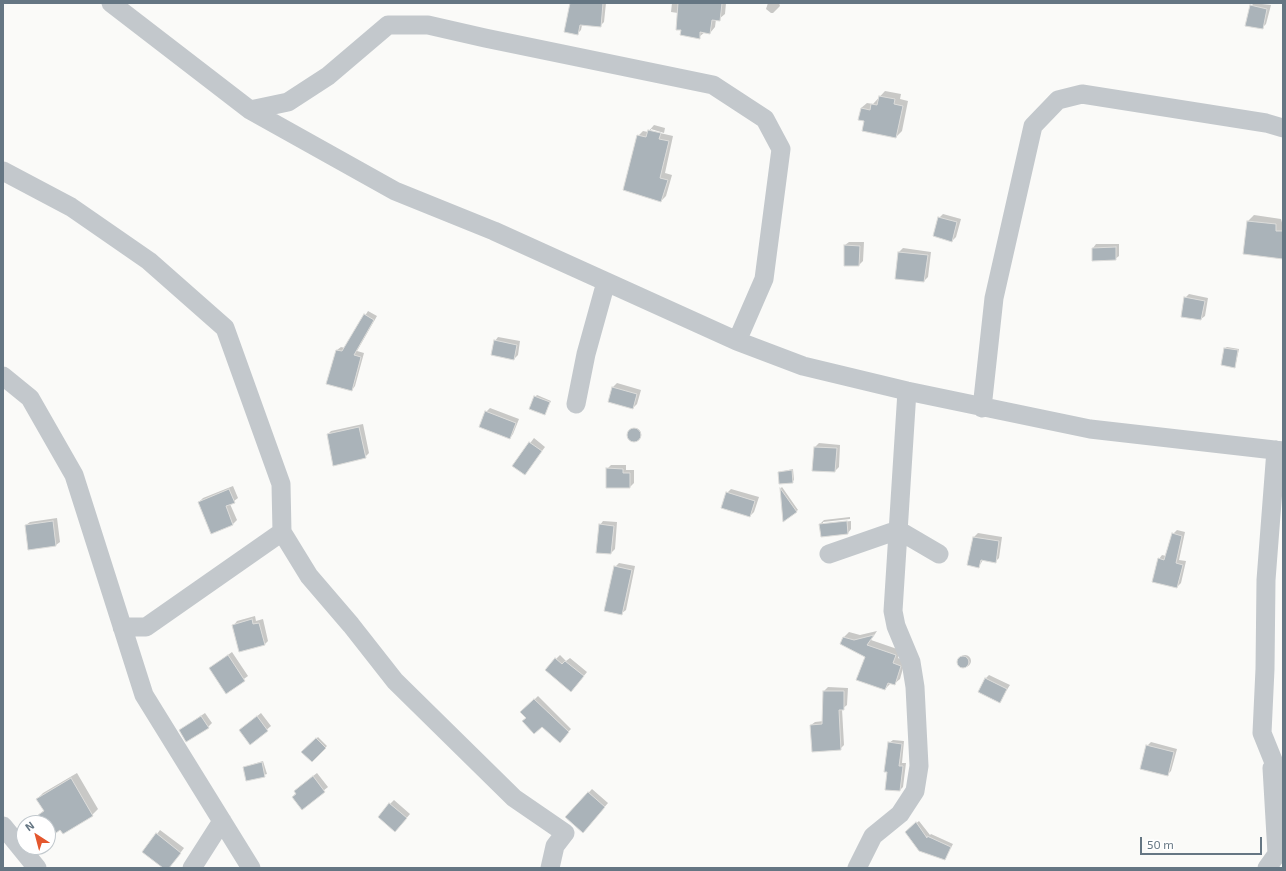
<!DOCTYPE html>
<style>
body{margin:0}
#map{position:relative;width:1286px;height:871px;overflow:hidden;background:#fafaf8;font-family:"Exo 2",sans-serif}
canvas{display:block}
.frame{position:absolute;inset:0;border:4px solid #657683;pointer-events:none}
.north{position:absolute;left:16px;top:815px;width:40px;height:40px;box-sizing:border-box;background:#fff;border:1px solid #c1c8cd;border-radius:50%;rotate:324deg;font-size:11px;font-weight:700;line-height:16px;text-align:center;color:#657683}
.north::after{content:'';display:block;margin:auto;width:14px;height:18px;background:#e4572e;clip-path:polygon(50% 0,100% 100%,50% 72%,0 100%)}
.scale{position:absolute;left:1140px;top:837px;width:122px;height:18px;box-sizing:border-box;border:2px solid #657683;border-top:0;padding-left:5px;font-size:12px;line-height:14px;white-space:nowrap;color:#657683;-webkit-text-stroke:3px #fff;paint-order:stroke}
</style>
<div id="map">
<canvas width="1286" height="871"></canvas>
<div class="frame"></div>
<div class="north">N</div>
<div class="scale">50 m</div>
</div>
<script>
const c = document.querySelector('canvas').getContext('2d');
c.lineJoin = 'round';
function fill(path, color) {
  c.fillStyle = color;
  c.fill(path, 'evenodd');
}
function poly(rows) {
  const path = new Path2D();
  for (const r of rows) {
    if (r.length === 3) {
      path.moveTo(r[0] + r[2], r[1]);
      path.arc(r[0], r[1], r[2], 0, 2 * Math.PI);
      continue;
    }
    path.moveTo(r[0], r[1]);
    for (let i = 2; i < r.length; i += 2) path.lineTo(r[i], r[i + 1]);
  }
  return path;
}
function trace(path, color, width, dash) {
  c.strokeStyle = color;
  c.lineWidth = width;
  c.lineCap = dash ? 'butt' : 'round';
  c.setLineDash(dash || []);
  c.stroke(path);
}
const shadow = poly([
 [571,3,606,3,604,22,600,26,582,25,581,30,578,33],
 [672,3,726,3,725,14,719,19,716,19,715,27,710,33,705,32,699,37,682,29,678,13,671,12],
 [768,3,779,3,780,6,773,13,771,13,766,9],
 [1253,3,1271,5,1266,24,1262,28,1246,25],
 [885,91,901,94,900,99,908,101,902,131,896,137,865,120,861,108,867,103,873,104],
 [654,125,665,128,664,133,651,129,651,131,673,136,665,173,672,175,666,196,661,201,638,136,643,131,648,132],
 [943,214,961,219,956,237,952,241,939,218],
 [1254,215,1281,219,1283,226,1283,258,1244,253,1248,221],
 [849,242,864,242,863,261,859,265,845,245],
 [1096,244,1119,244,1119,256,1115,259,1093,248],
 [903,248,931,252,928,277,924,281,899,252],
 [1189,294,1208,298,1205,316,1201,319,1185,298],
 [368,311,377,316,357,351,364,353,355,386,352,390,337,350,341,347,345,348],
 [498,337,520,341,518,355,514,359,495,341],
 [1227,347,1239,349,1235,367,1225,348],
 [617,383,641,390,637,404,633,408,609,401,613,387],
 [537,395,551,401,544,414,535,397],
 [490,408,519,419,513,434,510,438,486,412],
 [363,424,369,453,365,457,328,434,331,431],
 [635,434,6],
 [534,438,545,447,525,474,513,466],
 [819,443,840,445,839,467,835,471,815,447],
 [611,465,626,465,626,470,634,470,634,483,630,487,607,469],
 [793,469,794,480,792,482,779,472],
 [233,486,238,498,230,504,237,520,233,524,211,533,199,502,203,498],
 [782,487,798,510,784,520,781,488],
 [731,489,759,497,754,512,750,516,727,493],
 [850,517,850,519,823,522,823,524,851,521,851,529,848,533,820,524,824,520],
 [57,518,60,542,56,545,26,525,30,522],
 [603,521,617,522,615,549,611,553,600,525],
 [1177,530,1185,532,1179,560,1186,561,1181,583,1177,587,1159,559,1162,555,1166,556,1173,534],
 [978,533,1002,537,999,558,995,562,983,560,979,566,968,565,974,537],
 [619,563,635,566,626,610,622,613,615,567],
 [255,616,256,621,263,619,268,641,265,644,234,625,237,621],
 [877,631,871,640,900,650,898,658,905,661,900,679,894,684,891,683,885,689,866,657,844,637,849,632,860,635],
 [232,652,248,676,226,692,210,668],
 [965,661,6],
 [560,655,566,661,570,658,587,672,575,687,556,659],
 [989,675,1010,685,999,702,986,678],
 [828,687,848,688,847,705,842,709,844,745,840,749,811,725,815,722,824,721,824,691],
 [538,696,571,729,559,741,542,725,527,718,522,712],
 [205,713,212,723,208,727,180,730],
 [261,713,271,726,250,744,244,727],
 [318,737,327,746,312,761,303,752],
 [893,740,904,741,902,763,906,763,903,787,900,790,889,743],
 [1151,742,1177,749,1171,771,1167,775,1147,746],
 [263,761,267,774,247,780,244,767],
 [77,773,98,809,92,815,61,829,51,821,44,823,39,815,44,810,37,799,43,793],
 [317,773,328,787,302,808,293,797,299,787],
 [592,789,608,803,583,832,566,817],
 [394,800,410,814,399,827,390,804],
 [919,821,930,835,931,834,953,844,945,859,909,829],
 [160,830,184,848,169,868,164,868,157,834]
]);
const building = poly([
 [570,3,603,3,601,27,580,25,578,35,564,32,570,3],
 [678,3,722,3,720,21,712,20,710,34,700,32,700,39,680,35,681,30,676,30,678,3],
 [1250,5,1267,9,1263,29,1245,26,1250,5],
 [879,96,895,99,894,104,903,106,896,138,862,131,864,121,858,120,861,108,870,110,871,104,877,105,879,96],
 [648,130,661,133,659,139,669,141,660,178,668,180,661,202,623,190,637,135,646,137,648,130],
 [938,217,957,222,952,242,933,236,938,217],
 [1247,221,1276,224,1276,231,1283,231,1283,259,1243,254,1247,221],
 [844,245,860,246,859,266,844,266,844,245],
 [1116,247,1116,260,1092,261,1092,248,1116,247],
 [898,252,928,255,924,282,895,279,898,252],
 [1184,297,1205,301,1201,320,1181,317,1184,297],
 [364,314,374,320,354,355,361,357,352,391,326,384,336,350,342,351,364,314],
 [494,340,517,345,514,360,491,355,494,340],
 [1224,348,1238,350,1235,368,1221,365,1224,348],
 [612,387,637,394,633,409,608,402,612,387],
 [534,396,550,402,545,415,529,409,534,396],
 [485,411,516,423,510,439,479,427,485,411],
 [359,427,366,458,333,466,327,434,359,427],
 [634,435,7],
 [529,442,542,451,525,475,512,466,529,442],
 [814,447,837,448,835,472,812,471,814,447],
 [606,468,623,469,623,473,630,473,630,488,606,488,606,468],
 [792,470,793,483,779,484,778,472,792,470],
 [780,488,797,512,783,522,780,488],
 [229,489,235,503,226,506,233,525,211,534,198,502,229,489],
 [726,492,755,501,750,517,721,508,726,492],
 [53,521,56,546,28,550,25,525,53,521],
 [847,521,848,534,821,537,819,524,847,521],
 [599,524,614,526,611,554,596,553,599,524],
 [1172,533,1182,536,1176,563,1183,565,1177,588,1152,582,1158,558,1164,560,1172,533],
 [973,537,999,541,996,563,981,560,979,568,967,565,973,537],
 [614,566,632,570,622,615,604,611,614,566],
 [252,619,253,624,259,623,265,645,239,652,232,625,252,619],
 [874,635,867,645,896,655,893,663,901,666,895,685,888,683,885,690,856,680,865,657,840,644,843,637,854,640,874,635],
 [228,655,245,681,226,694,209,668,228,655],
 [963,662,6],
 [555,658,562,664,565,661,584,676,571,692,545,670,555,658],
 [985,678,1007,689,1000,703,978,692,985,678],
 [823,691,844,691,844,710,839,710,841,750,812,752,810,725,822,724,823,691],
 [534,699,569,732,560,743,542,727,534,734,522,721,526,718,520,712,534,699],
 [201,716,209,728,186,742,179,730,201,716],
 [257,716,268,731,250,745,239,730,257,716],
 [316,738,326,748,312,762,301,752,316,738],
 [888,742,902,744,899,766,903,766,900,791,885,790,887,772,884,772,888,742],
 [1146,745,1174,752,1168,776,1140,769,1146,745],
 [262,762,265,777,246,781,243,767,262,762],
 [313,776,325,792,302,810,292,797,296,794,294,791,313,776],
 [71,778,93,816,63,834,60,830,56,833,50,822,43,823,38,815,44,811,36,799,71,778],
 [588,792,605,807,583,833,565,817,588,792],
 [389,803,407,818,395,832,378,817,389,803],
 [916,822,927,838,927,836,951,847,945,860,919,851,905,832,916,822],
 [156,833,181,853,169,868,163,868,142,852,156,833]
]);
const minor = poly([
 [111,3,250,110,395,191,494,231,737,341,803,366,907,391,1090,429,1283,451],
 [250,110,288,102,328,76,388,25,428,25,485,38,713,85,765,119,781,149,764,279,737,341],
 [3,171,71,207,149,261,225,328,281,484,282,532,146,627,122,627],
 [3,376,30,398,74,475,144,695,251,868],
 [576,404,586,354,606,282],
 [982,408,994,298,1033,126,1058,100,1082,94,1266,123,1283,128],
 [1276,450,1266,580,1265,669,1262,733,1283,785],
 [282,532,309,576,351,625,395,681,514,798,565,833,555,846,550,868],
 [829,554,898,530,939,554],
 [3,826,37,868],
 [192,868,222,821],
 [857,868,873,836,900,814,915,791,919,766,915,687,911,662,896,626,893,611,907,391],
 [1267,868,1277,854,1272,768]
]);
fill(shadow, '#0003');
fill(building, '#aab3b9');
trace(building, '#dcdcda', 1);
trace(minor, '#c3c8cc', 19);
</script>
